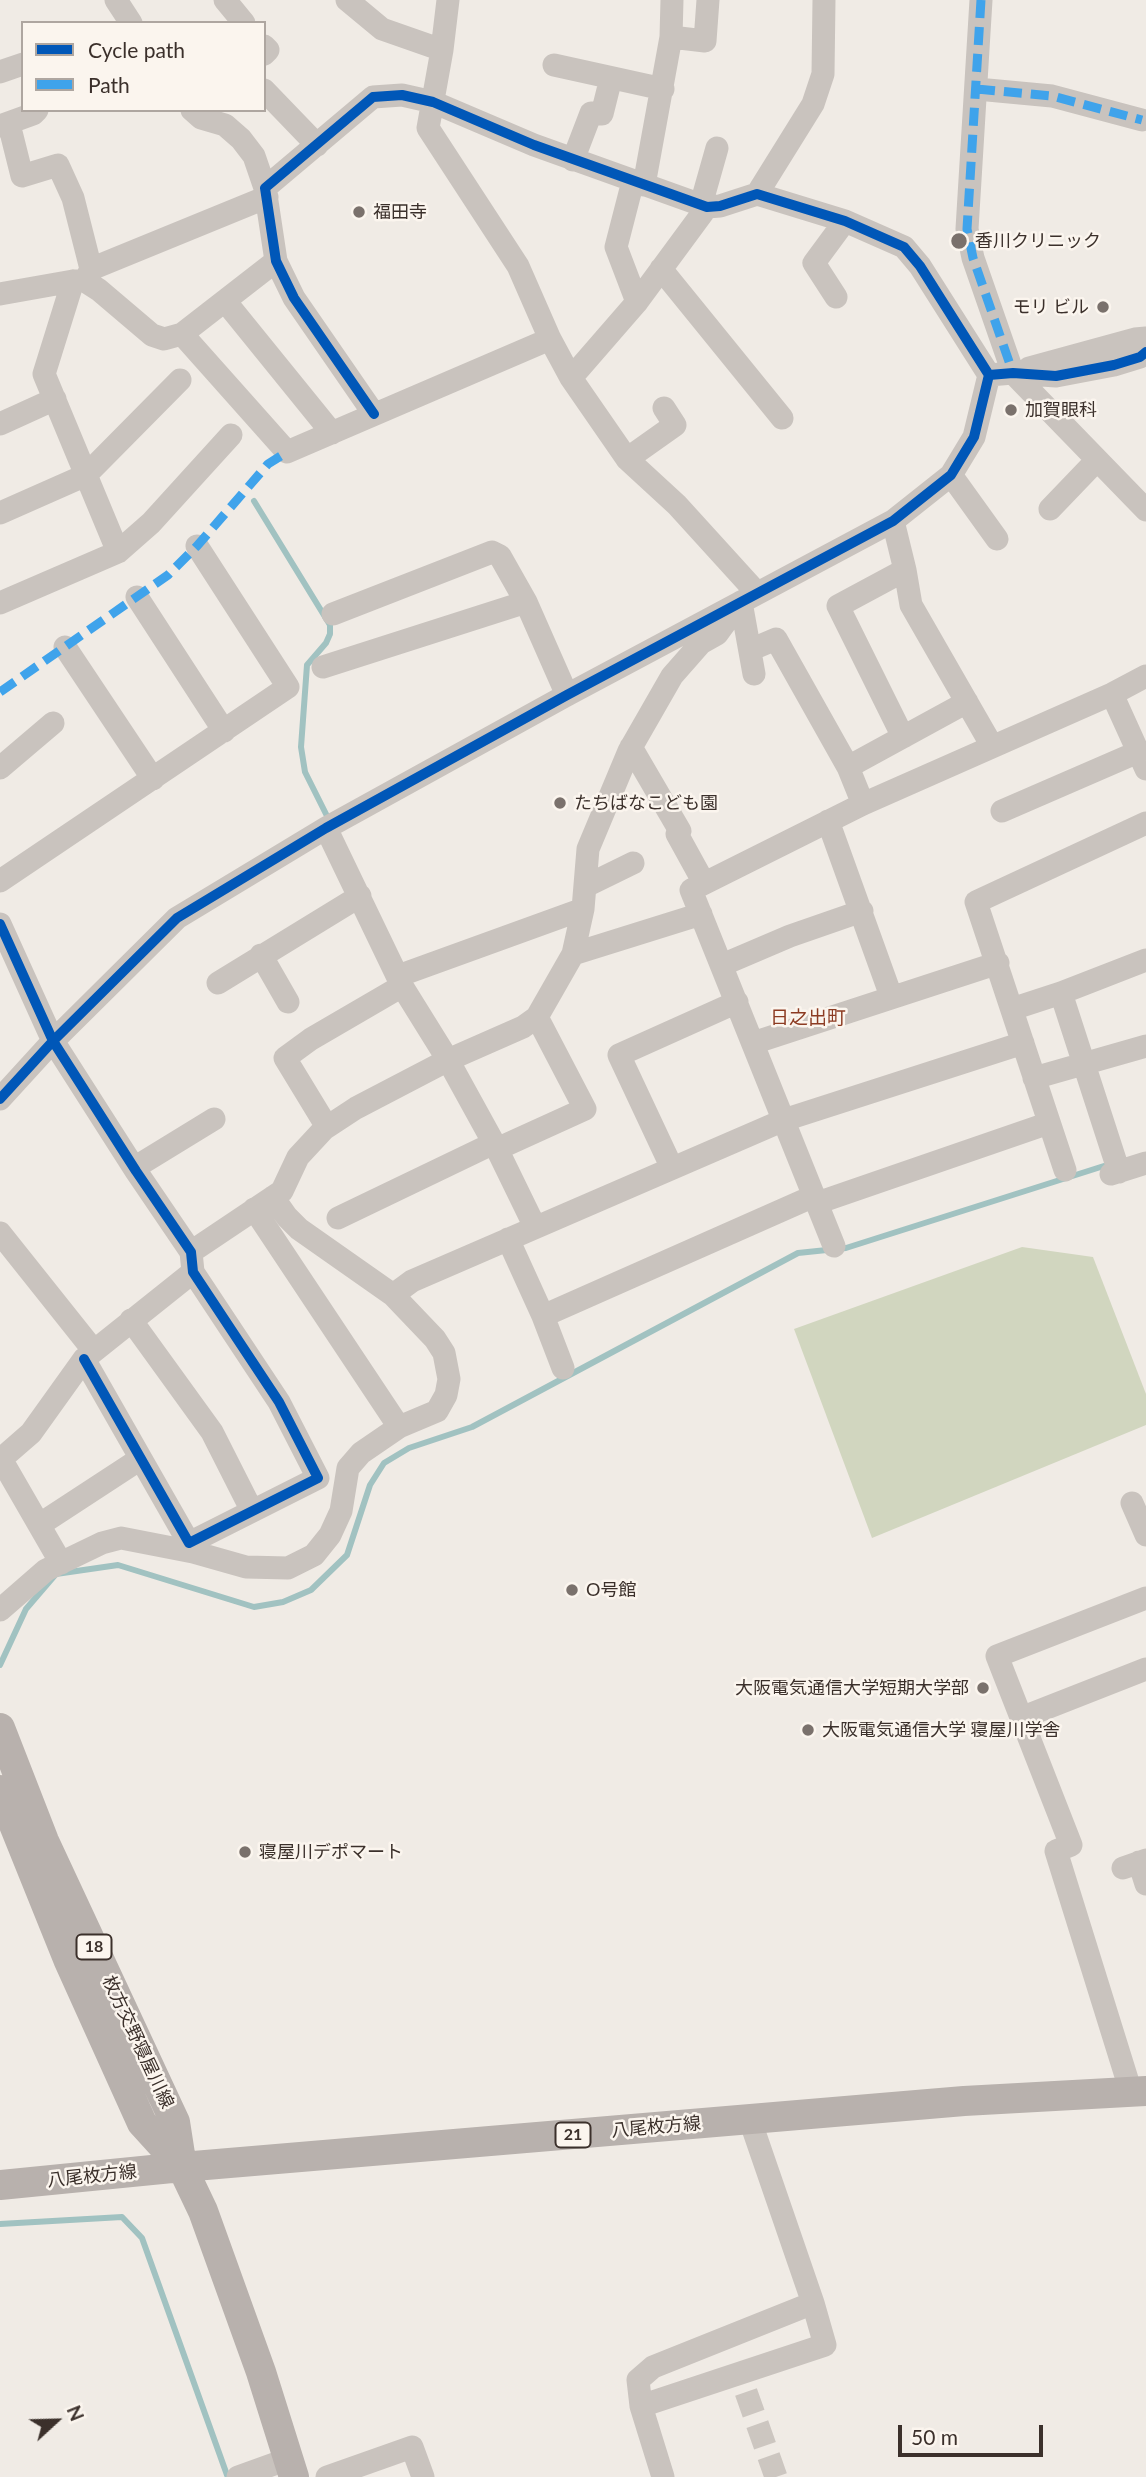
<!DOCTYPE html>
<meta charset="utf-8">
<style>
body{margin:0}
#map{position:relative;width:1146px;height:2477px;overflow:hidden;background:#f0ebe5;font-family:Lato,sans-serif}
canvas{display:block}
.legend{position:absolute;left:21px;top:21px;width:245px;height:91px;box-sizing:border-box;background:#fbf5ee;border:2px solid #aea6a0;margin:0;padding:9px 12px;list-style:none;font-size:21px;color:#3b302b}
.legend li{display:flex;align-items:center;gap:14px;height:35px}
.legend b{width:35px;border:2px solid #aea6a0}
.north{position:absolute;left:21px;top:2386px;width:70px;height:70px;-webkit-text-stroke:5px #fbf5ee;paint-order:stroke;rotate:68deg;font-size:19px;font-weight:700;line-height:28px;text-align:center;color:#3b302b}
.north::after{content:'';display:block;margin:auto;width:24px;height:32px;background:#3b302b;clip-path:polygon(50% 0,100% 100%,50% 72%,0 100%)}
.scale{position:absolute;left:898px;top:2425px;width:145px;height:32px;box-sizing:border-box;border:4px solid #3b302b;border-top:0;padding-left:9px;font-size:21px;line-height:24px;white-space:nowrap;color:#3b302b;-webkit-text-stroke:5px #fbf5ee;paint-order:stroke}
</style>
<div id="map">
<canvas width="1146" height="2477"></canvas>
<ul class="legend">
<li><b style="height:9px;background:#0057b8"></b>Cycle path</li>
<li><b style="height:9px;background:#3fa3eb"></b>Path</li>
</ul>
<div class="north">N</div>
<div class="scale">50 m</div>
</div>
<script>
const c = document.querySelector('canvas').getContext('2d');
c.lineJoin = 'round';
function fill(path, color) {
  c.fillStyle = color;
  c.fill(path, 'evenodd');
}
function poly(rows) {
  const path = new Path2D();
  for (const r of rows) {
    path.moveTo(r[0], r[1]);
    for (let i = 2; i < r.length; i += 2) path.lineTo(r[i], r[i + 1]);
  }
  return path;
}
function trace(path, color, width, dash) {
  c.strokeStyle = color;
  c.lineWidth = width;
  c.lineCap = dash ? 'butt' : 'round';
  c.setLineDash(dash || []);
  c.stroke(path);
}
function write(font, color, halo, rows, align = 'center') {
  c.font = font + ' Lato,"Noto Sans JP",sans-serif';
  c.lineWidth = 5;
  c.setLineDash([]);
  c.textBaseline = 'middle';
  c.strokeStyle = halo;
  c.fillStyle = color;
  for (const [text, x, y, turn = 0] of rows) {
    c.save();
    c.translate(x, y);
    c.rotate((+turn || 0) * Math.PI / 180);
    c.textAlign = isNaN(turn) ? turn : align;
    if (halo) c.strokeText(text, 0, 0);
    c.fillText(text, 0, 0);
    c.restore();
  }
}
const green = poly([
 [1022,1247,1093,1257,1146,1394,1146,1425,872,1538,794,1329]
]);
const stream = poly([
 [254,501,330,625,330,634,326,643,307,665,301,747,305,772,327,816],
 [0,1665,26,1609,56,1574,118,1565,254,1607,283,1602,311,1590,347,1555,370,1485,384,1463,409,1448,472,1427,798,1253,846,1248,1107,1165],
 [0,2224,122,2217,142,2238,227,2475]
]);
const minorTunnel = poly([
 [746,2392,776,2477]
]);
const minor = poly([
 [116,0,131,23],
 [225,0,244,23],
 [347,0,382,29,442,50,428,128,518,266,550,339,571,378,627,459,677,505,757,593],
 [981,0,967,229,973,258,1013,373,1146,510],
 [671,37,705,41,708,0],
 [264,46,268,50,264,54],
 [442,50,448,0],
 [554,65,663,89],
 [0,72,23,64],
 [977,89,1052,96,1142,120],
 [264,90,317,145],
 [192,110,201,118,225,125,241,139,254,156,265,188],
 [9,124,22,176,58,165,73,198,91,269],
 [0,126,33,114,37,110],
 [573,160,591,113,602,114,611,78],
 [633,181,616,247,637,302],
 [644,185,671,37,672,0],
 [757,194,813,104,823,74,824,0],
 [661,269,782,418],
 [73,281,44,374,118,552],
 [85,281,91,269,267,197],
 [0,294,73,281,85,281,99,290,152,335,164,339,182,334,276,261],
 [836,297,814,263,845,221],
 [225,301,332,433],
 [182,334,287,452,550,339],
 [1029,368,1135,339,1146,338],
 [571,378,637,302,707,207,704,194,717,148],
 [374,414,294,298,276,261,265,188,373,97,402,95,433,102,534,145,707,207,720,206,757,194,845,221,904,247,920,266,989,375],
 [0,424,55,399],
 [627,459,675,425,664,408],
 [951,475,997,539],
 [1050,509,1097,460],
 [0,513,86,475,180,380],
 [893,521,905,570,911,605,992,746],
 [137,597,224,731],
 [741,602,754,674],
 [0,603,118,552,151,523,231,435],
 [333,614,492,552,500,556,526,602,567,695],
 [65,647,153,779],
 [750,650,776,639,848,767,863,804],
 [323,667,526,602],
 [1112,694,1146,769],
 [903,737,838,606,905,570],
 [631,747,680,831,677,834,704,883],
 [848,767,967,702],
 [0,768,53,723],
 [1002,811,1138,752],
 [828,821,891,996],
 [326,828,402,986,448,1060,497,1149,535,1227],
 [0,881,288,687,197,546],
 [586,886,633,863],
 [0,924,53,1041,136,1171,191,1252,193,1272,279,1402,318,1478,189,1543,84,1359],
 [573,954,701,914],
 [261,955,288,1002],
 [722,965,790,936,862,911],
 [398,976,583,909],
 [218,983,360,896],
 [1061,993,1119,1172],
 [1012,1009,1061,993,1146,960],
 [753,1043,998,963],
 [1034,1078,1146,1046],
 [0,1099,53,1041,177,918,326,828,567,695,893,521,951,475,974,437,989,375,1013,373,1056,376,1114,365,1140,357,1146,352],
 [327,1127,285,1058,311,1039,402,986],
 [497,1149,585,1109,537,1017],
 [134,1168,214,1119],
 [672,1168,619,1055,737,1002],
 [1065,1170,976,902,1146,823],
 [1111,1174,1146,1163],
 [817,1203,1049,1123],
 [254,1209,399,1427],
 [338,1218,494,1143],
 [0,1233,94,1351],
 [508,1239,543,1316,563,1368],
 [834,1246,691,890,863,804,1112,694,1146,676],
 [191,1252,282,1191,298,1157,324,1129,356,1108,448,1060,523,1027,537,1017,573,954,583,909,588,849,629,751,672,676,701,643,717,634,736,608],
 [393,1295,412,1281,784,1120,1023,1043],
 [543,1316,814,1196],
 [131,1320,212,1432,252,1511],
 [0,1458,1,1459,31,1433,84,1359,193,1272],
 [1,1459,61,1563],
 [1132,1503,1146,1535],
 [39,1525,140,1459],
 [189,1543,193,1552,246,1567,288,1568,314,1555,330,1535,341,1511,348,1468,361,1453,399,1427,437,1411,446,1395,449,1379,444,1353,435,1339,393,1295,299,1229,287,1217,273,1197],
 [0,1610,46,1570,102,1543,121,1538,193,1552],
 [1021,1718,1146,1669],
 [1139,1862,1146,1884],
 [1123,1868,1146,1860],
 [1131,2092,1056,1851,1071,1845,997,1656,1146,1598],
 [641,2406,825,2345,813,2303,750,2120],
 [238,2477,288,2459],
 [327,2477,412,2447,423,2477],
 [663,2477,641,2406,638,2380,653,2367,813,2303]
]);
const major = poly([
 [0,1728,44,1841,175,2122,182,2167],
 [0,1790,68,1959,142,2123,182,2167,203,2211,261,2372,294,2477],
 [0,2185,182,2167,964,2101,1146,2091]
]);
const quiet = poly([
 [981,0,967,229,973,258,1013,373],
 [977,89,1052,96,1142,120],
 [0,692,168,575,197,546,268,464,287,452]
]);
const cycleway = poly([
 [374,414,294,298,276,261,265,188,373,97,402,95,433,102,534,145,707,207,720,206,757,194,845,221,904,247,920,266,989,375],
 [0,924,53,1041,136,1171,191,1252,193,1272,279,1402,318,1478,189,1543,84,1359],
 [0,1099,53,1041,177,918,326,828,567,695,893,521,951,475,974,437,989,375,1013,373,1056,376,1114,365,1140,357,1146,352]
]);
const markers = [
 [359,212,7,"#7a716c"],
 [959,241,9,"#7a716c"],
 [1103,307,7,"#7a716c"],
 [1011,410,7,"#7a716c"],
 [560,803,7,"#7a716c"],
 [572,1590,7,"#7a716c"],
 [983,1688,7,"#7a716c"],
 [808,1730,7,"#7a716c"],
 [245,1852,7,"#7a716c"]
];
const shields = [
 [94,1947,35],
 [573,2135,35]
];
const shieldNames = [
 ["18",94,1947],
 ["21",573,2135]
];
const poiNames = [
 ["福田寺",373,212],
 ["香川クリニック",975,241],
 ["モリ ビル",1089,307,"right"],
 ["加賀眼科",1025,410],
 ["たちばなこども園",574,803],
 ["O号館",586,1590],
 ["大阪電気通信大学短期大学部",969,1688,"right"],
 ["大阪電気通信大学 寝屋川学舎",822,1730],
 ["寝屋川デポマート",259,1852]
];
const streetNames = [
 ["枚方交野寝屋川線",138,2042,65],
 ["八尾枚方線",656,2127,-5],
 ["八尾枚方線",92,2176,-6]
];
const neighbourhoodNames = [
 ["日之出町",808,1018]
];
fill(green, '#d1d6bf');
trace(stream, '#a1c2c1', 6);
trace(minorTunnel, '#ccc6c0', 23, [23, 11]);
trace(minor, '#c9c3be', 23);
trace(major, '#b8b1ad', 30);
trace(quiet, '#3fa3eb', 9, [18, 9]);
trace(cycleway, '#0057b8', 10);
for (const [x, y, r, color] of markers) {
  const dot = new Path2D();
  dot.arc(x, y, r, 0, 2 * Math.PI);
  c.fillStyle = color;
  c.fill(dot);
  trace(dot, '#fbf5ee', 2.5);
}
for (const [x, y, w] of shields) {
  const box = new Path2D();
  box.roundRect(x - w / 2, y - 12.5, w, 25, 5);
  c.fillStyle = '#fbf5ee';
  c.fill(box);
  trace(box, '#3b302b', 2);
}
write('bold 16px', '#3b302b', null, shieldNames);
write('18px', '#3b302b', '#fbf5ee', poiNames, 'left');
write('18px', '#3b302b', '#fbf5ee', streetNames);
write('19px', '#8c3b22', '#fbf5ee', neighbourhoodNames);
</script>
